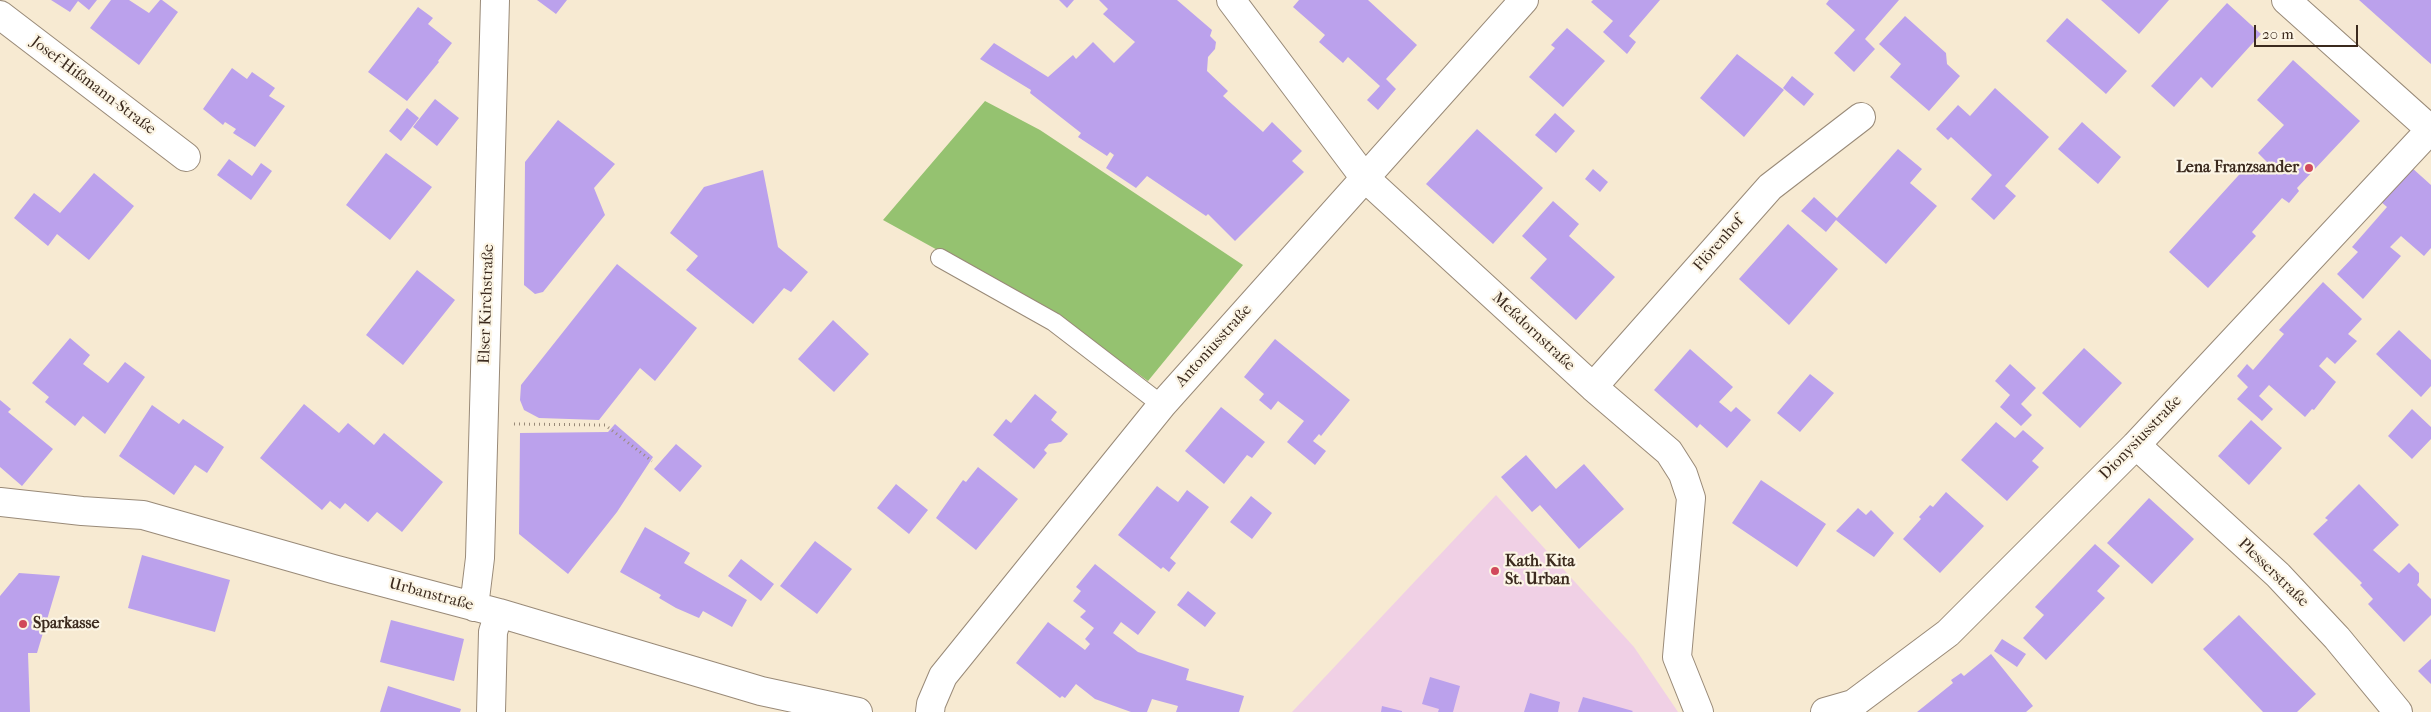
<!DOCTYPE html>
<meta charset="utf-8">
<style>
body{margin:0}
#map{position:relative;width:2431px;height:712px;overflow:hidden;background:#f7ead2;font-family:"IM FELL French Canon",serif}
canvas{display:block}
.scale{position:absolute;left:2254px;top:25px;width:104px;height:22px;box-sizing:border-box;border:2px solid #3b2a1e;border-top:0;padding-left:6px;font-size:15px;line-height:18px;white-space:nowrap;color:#3b2a1e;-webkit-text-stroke:4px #fcf5e5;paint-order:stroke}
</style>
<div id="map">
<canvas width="2431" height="712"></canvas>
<div class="scale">20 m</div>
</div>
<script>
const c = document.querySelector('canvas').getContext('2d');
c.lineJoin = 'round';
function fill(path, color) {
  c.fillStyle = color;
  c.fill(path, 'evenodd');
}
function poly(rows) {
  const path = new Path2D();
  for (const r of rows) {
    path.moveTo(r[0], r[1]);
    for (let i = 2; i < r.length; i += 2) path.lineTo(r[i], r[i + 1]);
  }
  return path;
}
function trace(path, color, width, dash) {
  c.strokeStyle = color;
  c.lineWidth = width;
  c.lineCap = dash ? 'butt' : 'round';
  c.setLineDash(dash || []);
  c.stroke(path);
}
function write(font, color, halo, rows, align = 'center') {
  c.font = font + ' "IM FELL French Canon",serif';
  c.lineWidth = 4.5;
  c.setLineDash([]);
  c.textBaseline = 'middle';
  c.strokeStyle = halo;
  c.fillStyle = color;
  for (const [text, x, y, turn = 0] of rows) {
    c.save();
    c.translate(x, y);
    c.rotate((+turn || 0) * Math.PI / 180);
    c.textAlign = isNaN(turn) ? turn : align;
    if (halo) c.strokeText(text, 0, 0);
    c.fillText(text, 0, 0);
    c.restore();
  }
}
const built = poly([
 [1496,495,1634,647,1678,712,1292,712]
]);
const green = poly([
 [985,101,1040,130,1243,265,1148,381,1059,317,883,220]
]);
const building = poly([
 [51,0,97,0,89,10,78,1,70,12],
 [111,0,129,0,149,13,160,0,162,0,178,12,139,65,90,28],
 [537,0,567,0,556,14],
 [1059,0,1074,0,1067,8],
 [1099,0,1177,0,1212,30,1210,36,1216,42,1215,49,1208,57,1207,71,1228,91,1223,96,1263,132,1272,122,1302,151,1292,161,1304,172,1235,241,1208,214,1206,216,1147,176,1136,188,1106,168,1114,155,1110,152,1107,156,1078,137,1081,133,1030,93,1031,90,980,59,994,43,1048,77,1073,55,1076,59,1093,42,1114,63,1135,42,1103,14,1108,9],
 [1299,0,1368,0,1417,45,1386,79,1396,89,1378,110,1367,100,1380,86,1348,57,1343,63,1319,42,1325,35,1293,7],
 [1593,0,1660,0,1629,36,1636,42,1627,54,1603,32,1613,21,1591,2],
 [1829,0,1899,0,1865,39,1875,49,1854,72,1834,53,1855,30,1826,4],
 [2101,0,2169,0,2139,34],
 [2359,0,2431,0,2431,64,2424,58],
 [2227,3,2261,34,2212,88,2201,77,2174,107,2151,86],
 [418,7,433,18,428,24,452,43,438,61,439,62,407,101,368,72],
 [1905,16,1946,53,1947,64,1960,76,1929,111,1890,77,1901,64,1879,44],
 [2067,18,2127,71,2106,94,2046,41],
 [1567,28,1605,61,1563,107,1529,77,1555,48,1551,45],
 [1737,54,1784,90,1744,137,1700,98],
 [2293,60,2360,121,2297,188,2299,191,2289,203,2282,198,2252,232,2256,236,2208,288,2169,252,2247,166,2258,175,2268,163,2258,153,2284,125,2257,100],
 [232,68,247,79,252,72,275,88,269,96,285,106,255,147,233,133,236,129,225,122,223,125,203,109],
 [1792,76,1814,94,1804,106,1783,88],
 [1995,88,2049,137,2005,186,2016,196,1994,220,1971,199,1992,175,1951,137,1948,140,1936,129,1958,105,1970,116],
 [435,99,459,118,437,146,413,127],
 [407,108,419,118,401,141,389,131],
 [1555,113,1575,131,1556,153,1535,135],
 [558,120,615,164,594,188,605,215,543,292,535,294,524,285,525,162],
 [2082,122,2121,157,2098,184,2058,149],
 [1477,129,1543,188,1493,244,1426,184],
 [1898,149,1922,169,1910,183,1937,206,1886,264,1836,220,1826,232,1801,211,1814,197,1837,218],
 [386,153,432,187,390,240,346,205],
 [229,159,252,176,261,163,272,171,251,200,217,175],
 [2411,167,2431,185,2431,248,2424,256,2401,236,2390,247,2401,256,2363,299,2337,274,2358,252,2352,247,2387,207,2380,201],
 [1593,169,1608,182,1600,192,1585,179],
 [763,170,778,247,808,272,791,292,784,288,753,324,686,270,698,256,670,233,704,187],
 [94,173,134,206,89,260,57,234,48,246,14,218,34,193,60,213],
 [1553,201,1579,224,1569,236,1615,277,1576,320,1530,278,1547,259,1522,236],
 [1788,224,1838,269,1789,325,1739,279],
 [617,264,697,328,655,381,640,368,599,420,539,418,524,410,520,400,521,385],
 [417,270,455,300,403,365,366,335],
 [2323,282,2362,319,2348,334,2357,341,2335,364,2327,357,2319,366,2336,382,2314,410,2312,409,2305,417,2269,385,2259,396,2273,409,2262,421,2237,399,2248,387,2237,376,2247,364,2253,370,2284,334,2279,330],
 [833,320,869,354,834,392,798,359],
 [2399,330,2431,360,2431,386,2421,397,2376,354],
 [70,338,90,355,83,364,108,383,125,362,145,377,105,434,83,416,75,426,45,402,49,397,32,383],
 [1275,339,1350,400,1321,436,1319,434,1313,441,1326,451,1315,465,1287,442,1304,421,1278,401,1271,410,1259,400,1264,394,1244,377],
 [2084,348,2122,383,2080,428,2042,393],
 [1690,349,1733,387,1719,402,1731,412,1736,407,1751,420,1727,448,1700,424,1697,428,1654,390],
 [2010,364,2036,388,2021,404,2032,415,2021,426,2000,407,2010,395,1995,381],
 [1810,374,1834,393,1800,432,1777,413],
 [1035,394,1057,412,1051,420,1068,434,1061,442,1049,444,1044,450,1047,453,1034,469,993,435,1006,419,1011,423],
 [0,400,11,409,8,412,53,449,22,486,0,467],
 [304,404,339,433,348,423,374,445,384,433,443,482,402,532,377,512,368,522,345,503,340,509,330,501,322,510,260,458],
 [152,405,179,424,183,419,224,447,207,473,195,465,174,495,119,456],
 [1221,407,1265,442,1252,458,1247,455,1224,484,1185,451],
 [2412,409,2431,427,2431,439,2412,459,2388,436],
 [2251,420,2282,448,2249,485,2218,456],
 [1996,422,2015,438,2023,430,2044,448,2032,461,2039,467,2007,501,1961,460],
 [615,424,653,457,617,512,568,574,519,534,520,433,608,432],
 [676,444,702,466,680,492,654,469],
 [1526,455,1556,489,1584,464,1624,509,1579,549,1540,505,1532,512,1501,477],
 [978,467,1018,499,976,550,936,518,963,480,966,482],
 [1761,480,1826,524,1797,567,1732,523],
 [896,484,928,510,909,534,877,508],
 [2359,484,2399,525,2373,550,2399,573,2409,563,2419,573,2419,582,2417,585,2431,599,2431,615,2404,642,2368,604,2373,599,2360,585,2362,583,2313,534,2328,520,2325,518],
 [1157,486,1178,502,1187,490,1209,507,1170,558,1176,563,1169,572,1163,567,1161,569,1118,535],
 [1946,492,1984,526,1940,573,1903,539,1921,519,1919,517,1930,505,1933,507],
 [1251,496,1272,513,1252,539,1230,522],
 [2149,498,2194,539,2152,584,2107,543],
 [1858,508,1866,515,1871,510,1894,533,1874,557,1836,531],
 [645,527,690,553,684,563,747,600,732,627,703,611,699,618,676,608,659,598,661,595,620,572],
 [815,541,852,569,817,614,780,586],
 [2095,544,2120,566,2097,591,2105,598,2046,660,2023,638,2044,615,2035,607],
 [142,555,230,580,215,632,128,608],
 [741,559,774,584,761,601,728,576],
 [1095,564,1156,612,1138,635,1121,622,1113,633,1138,652,1189,669,1186,680,1244,696,1239,712,1176,712,1178,706,1152,699,1147,712,1131,712,1095,699,1076,684,1065,698,1062,696,1060,698,1016,663,1048,622,1085,650,1090,644,1085,639,1094,628,1080,617,1086,611,1073,601,1081,591,1076,587],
 [19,573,60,576,37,653,28,653,30,712,0,712,0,596],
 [1188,591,1216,613,1205,627,1177,605],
 [2239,615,2316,694,2297,712,2263,712,2203,649],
 [391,620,464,639,454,681,380,662],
 [2002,639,2026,654,2017,667,1994,651],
 [1991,654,2033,706,2026,712,1917,712,1953,683,1951,680,1961,673,1964,676],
 [2431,659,2431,684,2418,671],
 [1430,677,1460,686,1453,712,1438,712,1439,709,1422,704],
 [388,686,461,709,460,712,380,712],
 [1530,693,1560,702,1558,712,1524,712],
 [1583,697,1633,711,1632,712,1578,712],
 [1382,706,1402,711,1402,712,1381,712]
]);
const path = poly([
 [514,424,605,425,652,461]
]);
const lane = poly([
 [940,258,1054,322,1162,405]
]);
const street = poly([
 [1231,0,1364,177,1593,387,1669,452,1683,474,1691,498,1677,657,1699,712],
 [2286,0,2431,130],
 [0,15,186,157],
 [1593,387,1770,187,1861,117],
 [2136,445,2278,575,2337,638,2398,712],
 [0,502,82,511,143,515,333,569,499,613,761,691,858,712],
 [474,607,480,558,495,0],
 [491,712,493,632,499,613],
 [930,712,931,704,943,676,1162,405,1524,0],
 [1825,712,1853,704,1948,633,2136,445,2431,129]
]);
const markers = [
 [2309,168,5,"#d1495b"],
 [1495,571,5,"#d1495b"],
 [23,624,5,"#d1495b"]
];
const streetNames = [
 ["Josef-Hißmann-Straße",93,86,37],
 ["Flörenhof",1719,244,-49],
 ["Elser Kirchstraße",487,304,-88],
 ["Meßdornstraße",1533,332,43],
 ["Antoniusstraße",1214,346,-48],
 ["Dionysiusstraße",2141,438,-46],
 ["Plesserstraße",2273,573,44],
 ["Urbanstraße",431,595,15]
];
const poiNames = [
 ["Lena Franzsander",2299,168,"right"],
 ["Kath. Kita",1505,562],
 ["St. Urban",1505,580],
 ["Sparkasse",33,624]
];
fill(built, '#f0d0e5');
fill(green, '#95c270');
fill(building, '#bba1ec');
trace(lane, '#998a78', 20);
trace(street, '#998a78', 30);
trace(path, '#998a78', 3, [1, 4]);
trace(lane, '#fff', 18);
trace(street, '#fff', 28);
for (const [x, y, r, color] of markers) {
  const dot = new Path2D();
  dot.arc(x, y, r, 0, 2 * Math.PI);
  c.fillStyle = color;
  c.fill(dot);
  trace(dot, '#fcf5e5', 2);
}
write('16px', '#3b2a1e', '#fcf5e5', streetNames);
write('bold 16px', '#3b2a1e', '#fcf5e5', poiNames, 'left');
</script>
